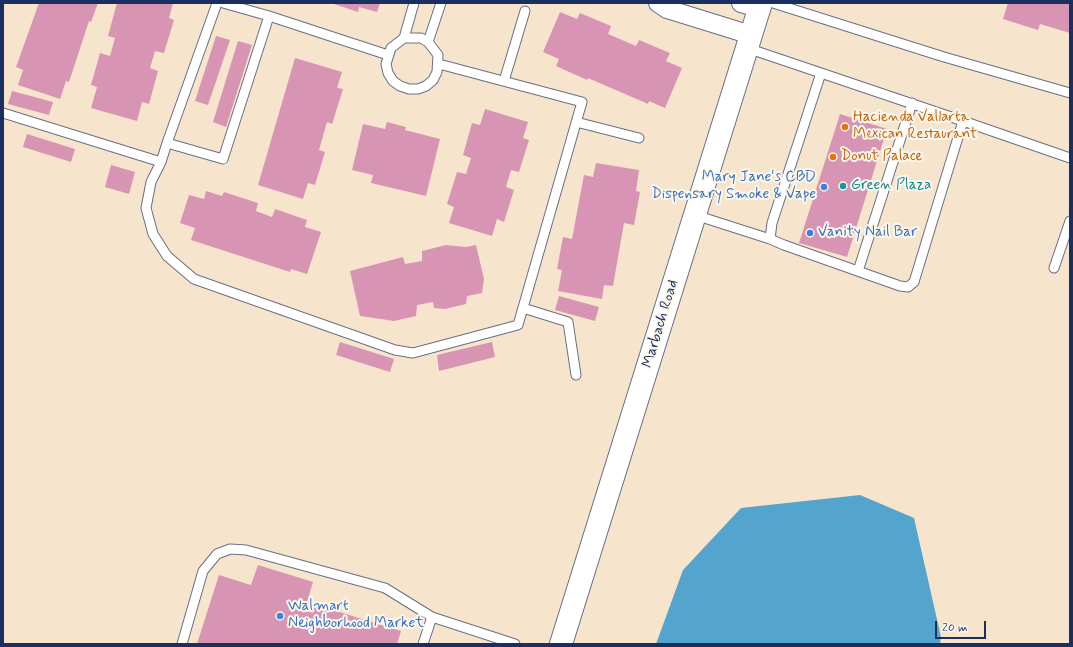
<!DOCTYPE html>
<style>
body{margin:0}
#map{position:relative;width:1073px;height:647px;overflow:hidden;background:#f6e5cc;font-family:Mynerve,sans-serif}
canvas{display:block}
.frame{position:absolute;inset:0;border:4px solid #1b2f5e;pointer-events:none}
.scale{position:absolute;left:935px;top:621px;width:51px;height:18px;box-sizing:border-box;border:2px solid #1b2f5e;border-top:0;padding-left:5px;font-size:12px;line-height:14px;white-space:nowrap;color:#1b2f5e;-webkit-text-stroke:3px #fbf7ec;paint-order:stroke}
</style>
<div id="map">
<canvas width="1073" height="647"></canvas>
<div class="frame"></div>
<div class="scale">20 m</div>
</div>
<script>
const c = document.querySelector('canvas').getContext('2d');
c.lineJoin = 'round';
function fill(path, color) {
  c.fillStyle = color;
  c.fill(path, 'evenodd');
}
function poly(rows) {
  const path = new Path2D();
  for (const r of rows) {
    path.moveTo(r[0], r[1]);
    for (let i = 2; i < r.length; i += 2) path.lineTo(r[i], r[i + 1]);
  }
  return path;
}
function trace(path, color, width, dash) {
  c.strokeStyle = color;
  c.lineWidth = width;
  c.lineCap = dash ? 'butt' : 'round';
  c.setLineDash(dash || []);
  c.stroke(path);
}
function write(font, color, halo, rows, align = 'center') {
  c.font = font + ' Mynerve,sans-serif';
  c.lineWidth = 4;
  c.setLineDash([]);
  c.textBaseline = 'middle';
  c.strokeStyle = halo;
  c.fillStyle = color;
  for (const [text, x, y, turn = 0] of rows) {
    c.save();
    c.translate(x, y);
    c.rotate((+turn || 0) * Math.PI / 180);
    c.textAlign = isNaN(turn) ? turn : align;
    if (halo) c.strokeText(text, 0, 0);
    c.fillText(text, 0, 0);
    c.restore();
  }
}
const water = poly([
 [860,495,914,518,941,637,940,644,656,644,683,570,741,508]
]);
const building = poly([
 [39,3,98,3,91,22,89,21,69,82,66,81,60,99,18,85,23,70,16,67],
 [117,3,123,4,123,3,173,3,169,18,174,20,164,53,155,51,150,68,158,71,149,104,142,102,137,121,91,108,97,87,91,85,100,53,110,56,115,38,108,36],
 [331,3,380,3,377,12,359,7,358,12],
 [1008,3,1070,3,1070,33,1040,24,1038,30,1003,19],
 [560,12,577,19,580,13,611,26,608,34,636,46,639,40,670,53,666,61,682,68,665,108,649,101,648,104,588,78,587,80,556,66,559,59,543,52],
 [216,36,230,40,208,105,195,101],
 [238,41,252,45,226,127,213,122],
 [295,58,342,72,337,88,343,89,332,124,327,122,319,150,325,152,315,185,308,183,303,199,258,185],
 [12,91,53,102,49,115,8,104],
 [485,109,528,122,523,138,529,140,519,172,511,170,506,187,514,190,504,222,497,219,492,236,449,223,454,207,447,204,457,172,466,174,471,158,463,155,472,123,480,125],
 [840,114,887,129,847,257,799,243],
 [387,122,406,127,405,130,440,139,426,196,371,183,373,175,352,170,363,124,385,129],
 [27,134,75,149,71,162,23,147],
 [596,163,639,170,636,191,640,192,634,225,624,223,613,286,604,285,602,299,558,291,562,270,557,269,563,237,572,239,584,175,593,177],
 [111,165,135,172,129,194,105,187],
 [206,191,222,196,224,192,258,203,256,211,272,217,275,209,307,220,305,227,321,232,307,274,291,269,290,272,191,240,195,228,180,223,189,195,204,199],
 [446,245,466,247,476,245,484,279,482,293,467,296,466,304,445,309,434,308,433,302,417,305,416,316,394,321,360,316,350,271,403,257,405,264,422,261,422,251],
 [559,296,599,307,595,321,555,310],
 [340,342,394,359,390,372,336,355],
 [492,342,495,357,439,371,437,355],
 [258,565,313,582,307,602,401,631,397,644,197,644,219,575,251,585]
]);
const service = poly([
 [223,3,269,16],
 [773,3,944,57,1070,93],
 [404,38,421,38,428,42,438,55,437,72,433,80,426,86,418,89,409,89,400,86,393,81,388,73,386,64,391,48,404,38,414,3],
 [428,42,441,3],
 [504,81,525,11],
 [3,113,161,162,151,182,146,208,153,234,167,256,194,279,395,350,413,353,518,325,582,102,439,64],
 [963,121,1070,158],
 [576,122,639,138],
 [167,143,217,3],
 [161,162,167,143,223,159,269,16,388,55],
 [695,215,770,239,772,223,821,73,747,48],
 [770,239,784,245,900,286,908,287,914,282,963,121,821,73],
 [1054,268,1070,221],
 [858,271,912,103],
 [523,308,568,322,576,375],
 [182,644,203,571,217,554,230,549,246,550,385,588,432,617],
 [423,644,432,617,515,644]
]);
const minor = poly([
 [658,3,667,9,751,35],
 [741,3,759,8]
]);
const secondary = poly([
 [561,644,761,3]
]);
const markers = [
 [845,127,4,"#e8710a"],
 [833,157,4,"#e8710a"],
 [843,186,4,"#0f9aa8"],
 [824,187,4,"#3f7fe0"],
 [810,233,4,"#3f7fe0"],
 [280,616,4,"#3f7fe0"]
];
const foodNames = [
 ["Hacienda Vallarta",853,118],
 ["Mexican Restaurant",853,135],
 ["Donut Palace",841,157]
];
const shopNames = [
 ["Mary Jane's CBD",816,178,"right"],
 ["Dispensary Smoke & Vape",816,195,"right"],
 ["Vanity Nail Bar",818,233],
 ["Walmart",288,607],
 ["Neighborhood Market",288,624]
];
const cultureNames = [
 ["Green Plaza",851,186]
];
const streetNames = [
 ["Marbach Road",661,324,-73]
];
fill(water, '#53a5ce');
fill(building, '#d795b3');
trace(service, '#686f84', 11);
trace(minor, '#686f84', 20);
trace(secondary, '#686f84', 24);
trace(service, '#fff', 9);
trace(minor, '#fff', 18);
trace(secondary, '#fff', 22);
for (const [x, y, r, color] of markers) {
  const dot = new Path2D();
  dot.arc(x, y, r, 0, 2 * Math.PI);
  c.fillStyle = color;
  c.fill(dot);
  trace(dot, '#fbf7ec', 1.5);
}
write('15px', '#c56008', '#fbf7ec', foodNames, 'left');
write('15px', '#366cbe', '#fbf7ec', shopNames, 'left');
write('15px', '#0d838f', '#fbf7ec', cultureNames, 'left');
write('15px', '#1b2f5e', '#fbf7ec', streetNames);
</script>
